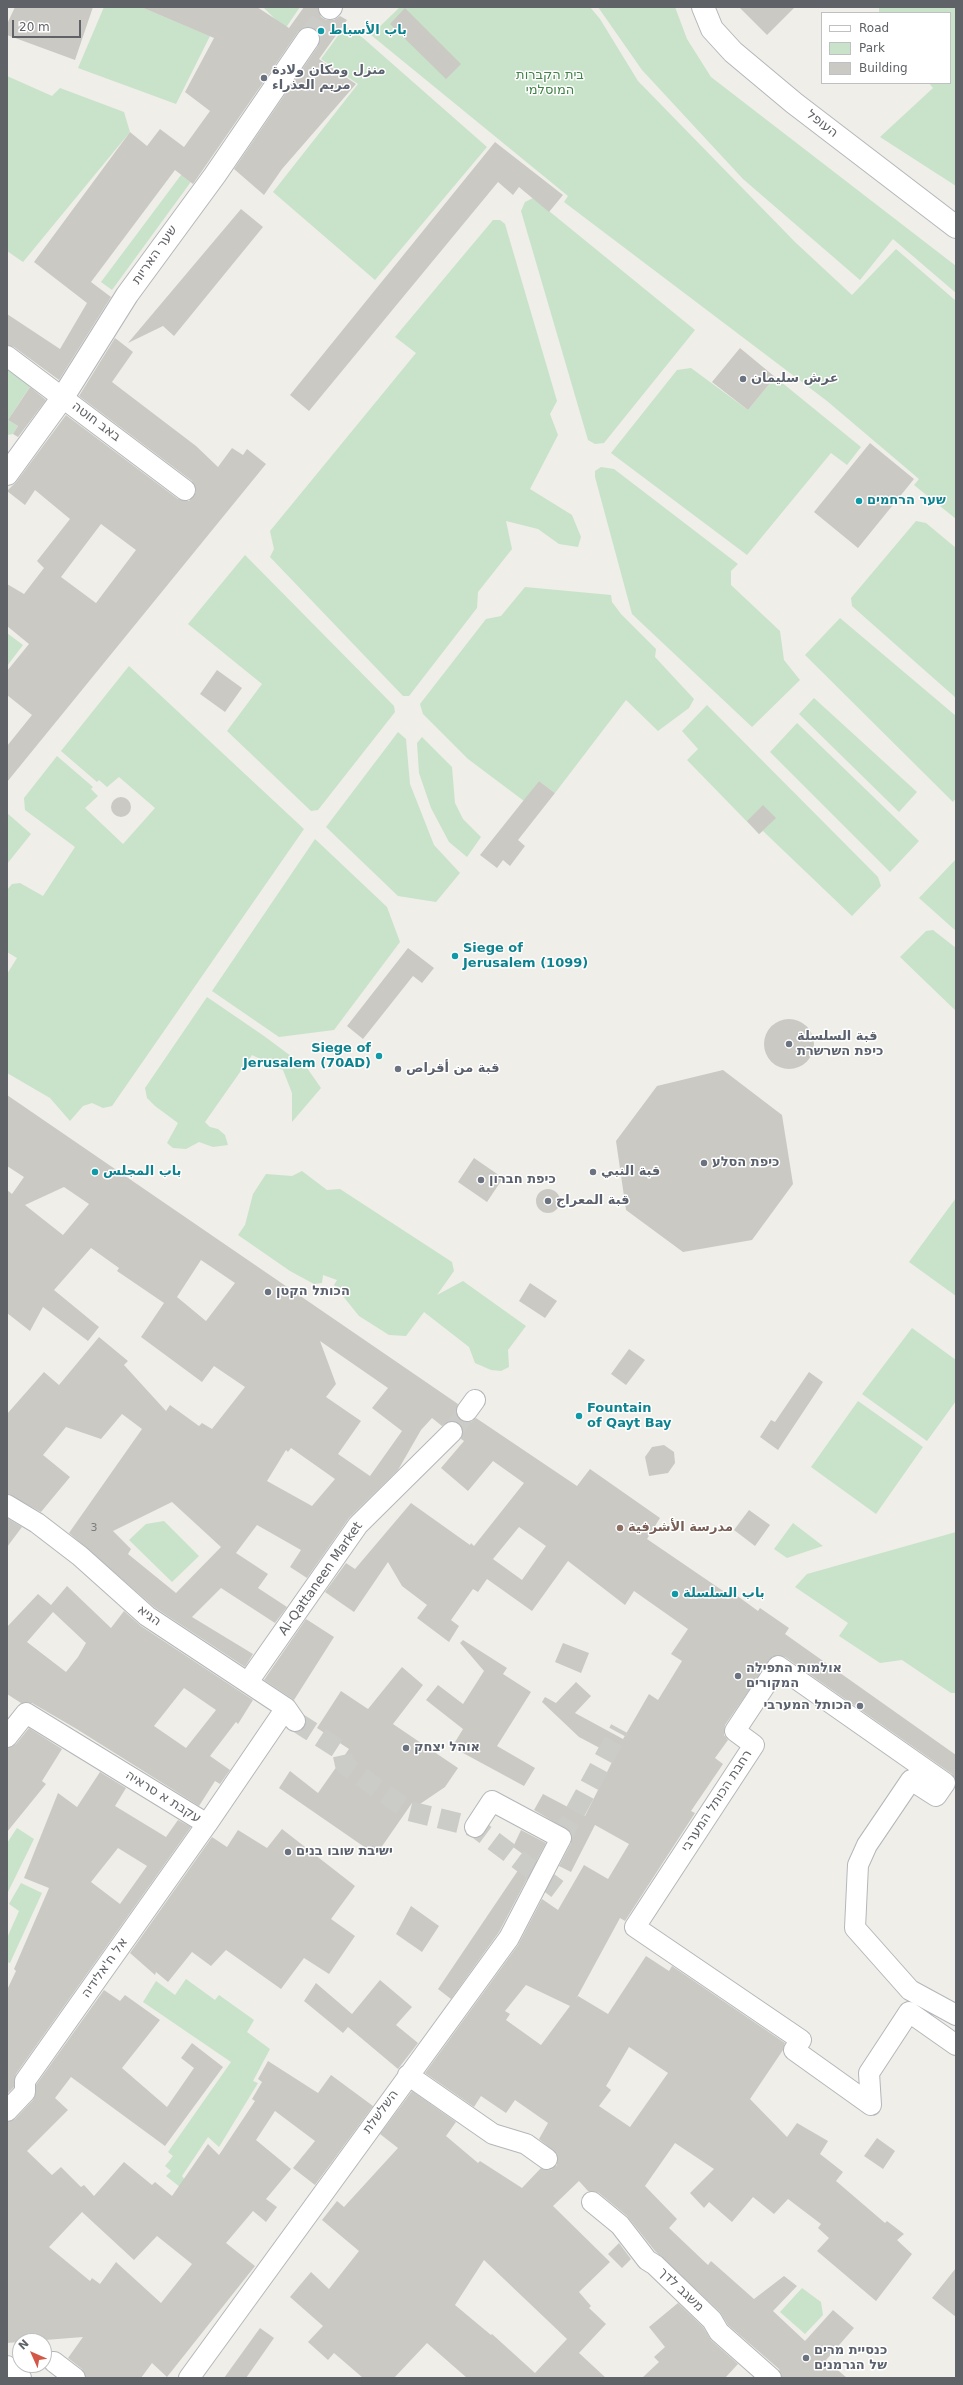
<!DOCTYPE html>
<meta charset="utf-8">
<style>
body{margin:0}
#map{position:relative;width:963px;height:2385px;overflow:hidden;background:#efeee8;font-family:"DejaVu Sans",sans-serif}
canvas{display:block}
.frame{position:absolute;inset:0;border:8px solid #5f6266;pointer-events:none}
.legend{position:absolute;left:821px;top:12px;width:130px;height:72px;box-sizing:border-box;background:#fff;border:1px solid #bfc0c2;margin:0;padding:5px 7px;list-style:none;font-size:12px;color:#5f6266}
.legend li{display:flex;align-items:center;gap:8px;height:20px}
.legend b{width:20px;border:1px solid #bfc0c2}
.north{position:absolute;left:12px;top:2333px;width:40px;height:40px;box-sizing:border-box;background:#fff;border:1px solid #bfc0c2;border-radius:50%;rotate:315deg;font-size:11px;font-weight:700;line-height:16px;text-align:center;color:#5f6266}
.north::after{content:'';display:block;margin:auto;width:14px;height:18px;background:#d45848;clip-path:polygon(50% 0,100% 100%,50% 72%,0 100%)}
.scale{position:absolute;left:12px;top:20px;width:69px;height:18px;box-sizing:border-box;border:2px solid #5f6266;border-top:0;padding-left:5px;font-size:12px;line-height:14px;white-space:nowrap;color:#5f6266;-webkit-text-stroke:3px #fff;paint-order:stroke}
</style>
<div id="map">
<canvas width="963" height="2385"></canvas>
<div class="frame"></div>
<ul class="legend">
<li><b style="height:5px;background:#fff"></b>Road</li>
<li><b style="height:11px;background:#c8e3c9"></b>Park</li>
<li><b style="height:11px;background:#cbc9c4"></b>Building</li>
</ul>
<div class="north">N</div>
<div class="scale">20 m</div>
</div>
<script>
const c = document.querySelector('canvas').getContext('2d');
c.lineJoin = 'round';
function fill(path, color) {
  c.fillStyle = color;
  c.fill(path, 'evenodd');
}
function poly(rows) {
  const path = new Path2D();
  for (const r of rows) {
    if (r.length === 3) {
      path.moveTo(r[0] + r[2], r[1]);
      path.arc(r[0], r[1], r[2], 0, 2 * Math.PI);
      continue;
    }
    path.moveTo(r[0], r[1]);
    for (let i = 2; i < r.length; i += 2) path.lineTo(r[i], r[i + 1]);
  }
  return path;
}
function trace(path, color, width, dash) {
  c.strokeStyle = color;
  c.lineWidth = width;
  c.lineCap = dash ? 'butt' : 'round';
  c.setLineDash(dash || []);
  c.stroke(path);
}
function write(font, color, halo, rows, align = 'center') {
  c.font = font + ' "DejaVu Sans",Cairo,"Noto Sans Hebrew",sans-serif';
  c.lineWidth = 3;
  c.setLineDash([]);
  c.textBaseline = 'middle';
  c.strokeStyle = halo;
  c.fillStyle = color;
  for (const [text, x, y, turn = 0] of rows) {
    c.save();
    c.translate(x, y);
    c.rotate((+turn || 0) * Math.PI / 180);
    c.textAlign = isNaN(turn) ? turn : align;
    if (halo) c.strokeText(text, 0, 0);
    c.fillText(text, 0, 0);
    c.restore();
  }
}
const green = poly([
 [104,7,141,7,210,36,176,104,78,68],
 [263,7,300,7,285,29],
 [400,7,590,7,600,19,638,81,795,242,852,295,896,249,956,301,956,519,914,485,919,479,827,401,564,202,568,196,371,35],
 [598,7,675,7,687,39,711,77,956,266,956,293,893,239,860,280,743,179,642,70],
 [879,7,956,7,956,186,880,137,933,88,929,83,950,83,950,13,879,13],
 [345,26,363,38,487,147,375,280,273,192,358,84,321,59],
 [7,76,52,96,60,88,124,112,130,132,23,262,7,251],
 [184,171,193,179,112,290,101,282],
 [533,198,695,330,604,443,595,444,588,440,521,211,525,202],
 [493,220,500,220,505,224,557,401,550,414,558,435,530,489,572,515,581,537,578,547,559,544,538,529,506,521,512,549,478,592,477,608,409,696,403,696,270,557,274,549,270,531,416,353,395,337],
 [7,361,31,385,8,420,18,426,13,434,7,435],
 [691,368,748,410,775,377,861,447,847,465,831,453,747,555,611,453,677,370],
 [601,467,614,469,738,564,731,571,731,585,780,631,784,660,800,680,752,727,632,614,595,477,595,471],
 [916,521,926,523,956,548,956,698,852,606,851,598],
 [245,555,394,706,395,712,318,810,311,811,227,731,262,684,188,624],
 [525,587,611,595,612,602,621,614,656,649,655,657,694,699,689,708,658,731,626,700,555,793,539,781,524,801,468,759,423,714,420,704,486,619,501,616],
 [840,618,956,716,956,798,953,802,805,655],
 [7,633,23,645,7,666],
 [129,666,304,829,112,1106,103,1108,92,1103,83,1106,70,1121,50,1098,7,1073,7,974,17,958,7,952,7,890,12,884,20,883,43,896,75,847,25,810,24,798,57,756,93,787,91,789,98,796,85,808,123,844,155,808,119,777,107,787,99,780,97,782,61,751],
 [814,698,917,792,899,812,799,714],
 [707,705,878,877,881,886,852,916,763,831,759,834,687,760,698,749,682,731],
 [797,723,919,841,890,872,770,752],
 [398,732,406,739,410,784,434,845,460,873,436,902,398,896,326,827],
 [422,737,452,767,455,803,463,819,481,837,467,857,449,842,431,808,419,773,417,743],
 [7,813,31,834,7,864],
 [315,839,387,907,400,942,334,1030,279,1037,212,991],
 [956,859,956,931,919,898],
 [933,930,956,948,956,1011,900,957,926,931],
 [207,997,264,1036,307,1068,321,1088,292,1122,292,1093,283,1070,252,1055,205,1122,210,1127,218,1129,225,1135,228,1145,213,1147,199,1142,186,1149,173,1148,167,1143,178,1123,155,1106,147,1098,145,1088],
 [302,1171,327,1190,340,1189,452,1262,454,1271,437,1295,463,1281,526,1326,508,1350,509,1367,501,1371,491,1370,475,1363,469,1347,424,1312,406,1336,389,1335,359,1316,334,1285,337,1280,323,1275,322,1283,314,1284,290,1271,238,1235,245,1225,253,1194,266,1174,292,1176],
 [956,1198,956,1296,909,1262],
 [912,1328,956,1360,956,1401,927,1441,862,1394],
 [858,1401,923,1447,876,1514,811,1467],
 [164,1521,199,1556,172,1582,129,1540,146,1524],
 [793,1523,823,1546,787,1558,774,1549],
 [956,1532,956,1693,951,1693,902,1660,880,1663,839,1636,848,1623,795,1587,807,1574],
 [17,1828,34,1839,7,1894,7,1843],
 [21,1883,42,1893,10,1963,7,1962,7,1938,19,1911,9,1904],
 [186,1979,215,2000,219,1995,254,2020,247,2032,270,2049,253,2081,258,2083,219,2147,208,2137,182,2176,185,2180,180,2187,166,2176,171,2171,165,2166,173,2156,168,2152,231,2062,143,2002,156,1981,175,1995],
 [802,2288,821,2302,823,2315,805,2334,780,2312]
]);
const building = poly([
 [15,7,93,7,75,60,7,35,7,24],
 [141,7,257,7,289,28,304,7,318,7,321,17,326,20,334,20,340,16,347,20,319,59,356,84,282,169,264,195,234,169,318,46,319,34,315,28,303,28,298,32,193,184,175,170,91,282,111,297,59,380,14,347,7,345,7,314,60,349,87,303,34,262,130,132,147,146,160,129,184,147,210,111,185,92,214,38],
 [739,7,795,7,767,35],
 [405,8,461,64,446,79,390,24],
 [495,142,563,195,549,212,519,187,513,195,498,182,309,411,290,395],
 [241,209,263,227,174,336,163,326,128,343],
 [115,338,133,352,112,382,196,446,218,467,232,448,243,455,247,449,266,464,7,782,7,746,32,715,7,695,7,671,29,644,7,626,7,584,24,594,44,568,37,561,70,519,35,490,25,505,7,491,17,481,66,415,178,499,189,501,196,492,192,481,79,396],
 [101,524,136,550,96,603,61,577],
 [740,348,775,377,748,410,712,382],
 [30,387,46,400,18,437,13,434,18,426,8,420],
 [870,443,914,479,858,548,814,512],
 [217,670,242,688,225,712,200,694],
 [539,781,555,793,518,840,525,846,510,866,503,860,497,868,480,855],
 [121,807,10],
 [763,805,776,818,759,834,747,821],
 [408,948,434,968,422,983,413,976,363,1039,347,1026],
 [789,1044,25],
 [723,1070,782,1115,793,1184,752,1240,683,1252,626,1210,616,1141,657,1086],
 [7,1095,458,1404,456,1415,461,1420,471,1422,476,1418,577,1486,590,1469,660,1518,647,1539,729,1595,732,1592,758,1611,760,1608,789,1628,785,1634,956,1755,956,1781,952,1774,785,1657,773,1656,725,1725,724,1735,728,1740,715,1758,723,1764,691,1811,695,1813,625,1921,620,1918,576,1999,578,1996,608,2014,646,1956,669,1971,672,1966,785,2043,783,2050,750,2099,787,2137,797,2123,828,2141,820,2154,843,2172,836,2181,885,2223,887,2221,904,2234,897,2240,912,2254,876,2301,817,2251,829,2238,818,2228,821,2224,788,2199,774,2214,753,2197,732,2222,709,2202,704,2208,690,2193,714,2169,675,2143,645,2186,677,2219,669,2228,708,2265,711,2261,754,2299,784,2276,797,2286,773,2311,805,2341,833,2310,854,2328,826,2360,847,2378,782,2378,779,2369,728,2325,720,2312,655,2251,627,2216,599,2193,588,2191,579,2181,553,2206,610,2262,579,2292,591,2306,589,2308,606,2324,579,2353,606,2378,467,2378,427,2343,394,2378,363,2378,334,2353,328,2360,308,2342,323,2326,290,2297,311,2272,329,2289,359,2251,322,2220,337,2201,344,2207,398,2148,380,2134,412,2091,456,2122,446,2136,478,2163,480,2161,522,2188,541,2168,551,2170,557,2165,557,2154,539,2139,548,2123,515,2100,506,2113,481,2096,474,2107,425,2073,518,1945,542,1899,558,1910,584,1865,608,1879,629,1844,595,1825,571,1872,559,1866,571,1843,571,1832,534,1810,543,1794,585,1816,615,1756,579,1737,542,1702,545,1697,556,1703,576,1682,591,1696,575,1713,623,1739,649,1694,658,1700,682,1661,671,1654,688,1629,634,1591,625,1605,568,1561,532,1611,487,1579,478,1592,473,1589,451,1620,459,1626,449,1642,417,1618,427,1605,402,1586,388,1562,354,1612,325,1592,346,1563,355,1569,411,1503,470,1545,471,1543,474,1546,524,1483,493,1461,468,1491,441,1468,464,1441,461,1439,463,1429,455,1421,449,1421,442,1426,432,1418,421,1430,398,1470,349,1518,307,1578,290,1567,301,1550,257,1525,236,1553,268,1574,258,1588,287,1607,275,1623,221,1588,192,1617,253,1654,245,1667,154,1607,69,1533,142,1429,122,1414,101,1439,66,1427,43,1455,70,1477,41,1512,7,1494,7,1414,44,1372,59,1385,99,1337,128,1361,124,1365,166,1411,170,1405,199,1426,202,1423,212,1429,245,1387,214,1366,202,1382,141,1337,164,1303,117,1271,119,1268,91,1248,54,1290,99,1327,88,1341,43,1307,30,1331,7,1313,7,1190,12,1194,24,1177,7,1166],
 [64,1187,89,1204,63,1235,25,1205],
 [201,1260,235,1283,206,1321,177,1297],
 [320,1341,388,1388,372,1408,402,1431,370,1476,338,1454,361,1421,326,1397,336,1384],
 [291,1448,335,1479,312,1506,267,1481,286,1450,288,1452],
 [172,1502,221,1547,176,1593,128,1554,131,1549,113,1531],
 [519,1527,546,1546,522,1580,493,1559],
 [526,1985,570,2006,541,2045,506,2020,510,2014,505,2011],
 [629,2047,668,2073,630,2127,599,2106,611,2090,606,2086],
 [484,2260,567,2339,535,2373,492,2334,491,2335,455,2305],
 [474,1158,503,1178,487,1202,458,1182],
 [548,1201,12],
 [530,1283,557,1301,545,1318,519,1301],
 [629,1349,645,1360,626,1385,611,1374],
 [809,1372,823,1382,778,1450,760,1437,771,1420,775,1422],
 [664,1445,674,1452,675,1463,668,1473,649,1476,645,1457,652,1447],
 [749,1510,770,1525,755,1546,734,1530],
 [7,1518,22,1527,7,1547],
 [67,1586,111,1628,124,1611,141,1626,253,1700,238,1724,236,1722,210,1756,230,1770,220,1784,215,1781,199,1806,75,1728,32,1703,21,1703,7,1694,7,1627,38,1594,51,1605],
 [53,1612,86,1643,78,1657,66,1672,27,1642],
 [184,1688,216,1710,186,1748,154,1726],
 [306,1619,334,1637,294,1700,264,1680],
 [463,1640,507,1668,503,1674,531,1692,497,1746,535,1768,524,1786,452,1747,463,1729,426,1700,438,1685,463,1704,484,1671,460,1643],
 [563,1643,589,1653,581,1673,555,1662],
 [402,1667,423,1685,393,1724,458,1768,445,1787,417,1806,412,1803,376,1855,279,1788,290,1771,318,1793,349,1749,317,1728,341,1691,368,1709],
 [29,1728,62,1749,42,1781,46,1784,7,1832,7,1749,16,1744],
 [100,1772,126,1788,115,1806,166,1837,178,1820,191,1827,16,2074,14,2087,7,2094,7,1990,16,1971,14,1969,49,1888,24,1878,58,1793,77,1807],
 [118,1848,147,1866,120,1904,91,1882],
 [282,1829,355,1886,331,1919,355,1936,329,1974,304,1958,281,1989,226,1950,211,1966,192,1952,168,1982,156,1972,155,1975,130,1953,212,1837,227,1847,238,1830,267,1848],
 [521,1830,546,1843,499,1932,451,1999,438,1989,527,1857,513,1847],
 [411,1906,439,1926,422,1952,396,1934],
 [380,1980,412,2007,396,2025,418,2043,398,2069,348,2027,343,2033,304,2001,316,1983,352,2014],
 [104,1990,120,2001,125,1995,160,2020,122,2068,167,2107,194,2068,181,2058,192,2043,223,2067,165,2146,71,2077,55,2098,68,2110,27,2151,52,2175,61,2167,81,2187,84,2185,94,2196,124,2162,152,2185,155,2182,172,2196,208,2144,219,2155,255,2101,252,2099,262,2082,258,2079,268,2061,318,2093,331,2075,373,2106,315,2185,293,2168,315,2141,275,2111,256,2140,291,2169,266,2199,277,2207,266,2222,253,2211,226,2243,255,2266,167,2377,152,2363,141,2378,86,2378,82,2369,68,2358,83,2337,7,2343,7,2122,15,2119,33,2100,36,2085],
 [82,2212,134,2260,157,2236,192,2264,161,2303,116,2262,100,2284,92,2278,90,2281,49,2247],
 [877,2138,895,2151,883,2169,864,2156],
 [619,2243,631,2259,622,2268,608,2254],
 [956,2268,956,2317,932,2298],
 [678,2303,703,2327,711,2340,738,2364,725,2378,642,2378,659,2362,654,2357,665,2347,649,2327],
 [260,2328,274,2338,246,2378,224,2378]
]);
const pedestrianTunnel = poly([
 [452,1432,467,1411],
 [295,1721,342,1751,345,1765,409,1811,475,1827,560,1891],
 [561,1838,620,1729]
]);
const minorTunnel = poly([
 [308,39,330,8]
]);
const pedestrian = poly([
 [7,356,185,490],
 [467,1411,475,1400],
 [7,1505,37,1523,80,1556,147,1616,286,1708,295,1721],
 [248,1682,358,1525,452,1432],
 [7,1737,26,1713,207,1824,286,1708],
 [956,2015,910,1990,855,1928,858,1865,867,1845,911,1780,936,1796,945,1783,778,1666,735,1731,754,1745,635,1927,801,2040,794,2050,871,2105,869,2073,909,2012,956,2045],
 [408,2075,493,2134,526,2144,547,2159],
 [7,2111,25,2092,25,2081,207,1824],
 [592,2202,620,2225,647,2260,655,2265,712,2320,719,2332,771,2378],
 [54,2362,75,2378],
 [7,2366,21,2378],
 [189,2378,509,1938,561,1838,492,1801,475,1827]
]);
const minor = poly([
 [330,8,331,7],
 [7,474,63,397,127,295,215,175,308,39]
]);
const tertiary = poly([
 [703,7,712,29,733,52,794,103,956,227]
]);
const markers = [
 [321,31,4,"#0f9aa8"],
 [264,78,4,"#6b7280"],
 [743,379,4,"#6b7280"],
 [859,501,4,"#0f9aa8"],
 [455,956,4,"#0f9aa8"],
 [789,1044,4,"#6b7280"],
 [379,1056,4,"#0f9aa8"],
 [398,1069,4,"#6b7280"],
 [704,1163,4,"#6b7280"],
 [95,1172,4,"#0f9aa8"],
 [593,1172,4,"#6b7280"],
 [481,1180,4,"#6b7280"],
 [548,1201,4,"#6b7280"],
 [268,1292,4,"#6b7280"],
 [579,1416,4,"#0f9aa8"],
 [620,1528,4,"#8d6e63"],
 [675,1594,4,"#0f9aa8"],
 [738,1676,4,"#6b7280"],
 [860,1706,4,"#6b7280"],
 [406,1748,4,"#6b7280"],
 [288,1852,4,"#6b7280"],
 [806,2358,4,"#6b7280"]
];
const numberNames = [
 ["3",94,1528]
];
const cultureNames = [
 ["باب الأسباط",329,31],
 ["שער הרחמים",867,501],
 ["Siege of",463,949],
 ["Jerusalem (1099)",463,964],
 ["Siege of",371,1049,"right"],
 ["Jerusalem (70AD)",371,1064,"right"],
 ["باب المجلس",103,1172],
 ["Fountain",587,1409],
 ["of Qayt Bay",587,1424],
 ["باب السلسلة",683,1594]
];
const worshipNames = [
 ["منزل ومكان ولادة",272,71],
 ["مريم العذراء",272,86],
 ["عرش سليمان",751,379],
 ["قبة السلسلة",797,1037],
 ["כיפת השרשרת",797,1052],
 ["قبة من أقراص",406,1069],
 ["כיפת הסלע",712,1163],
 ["قبة النبي",601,1172],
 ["כיפת חברון",489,1180],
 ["قبة المعراج",556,1201],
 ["הכותל הקטן",276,1292],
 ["אולמות התפילה",746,1669],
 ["המקורים",746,1684],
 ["הכותל המערבי",852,1706,"right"],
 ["אוהל יצחק",414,1748],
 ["ישיבת שובו בנים",296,1852],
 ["כנסיית מרים",814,2351],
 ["של הגרמנים",814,2366]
];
const parkNames = [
 ["בית הקברות",550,76],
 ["המוסלמי",550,91]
];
const streetNames = [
 ["העופל",822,124,38],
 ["שער האריות",155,255,-55],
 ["באב חוטה",96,422,37],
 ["Al-Qattaneen Market",321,1579,-55],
 ["הגיא",149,1616,36],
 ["עקבת א סראיה",163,1797,32],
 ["רחבת הכותל המערבי",717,1801,-57],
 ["אל ח'אלידיה",105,1968,-55],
 ["השלשלת",381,2112,-54],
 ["משגב לדך",681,2290,44]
];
const educationNames = [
 ["مدرسة الأشرفية",628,1528]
];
fill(green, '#c8e3c9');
fill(building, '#cbc9c4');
trace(pedestrianTunnel, '#cbcbc8', 20, [20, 10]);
trace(minorTunnel, '#cbcbc8', 22, [22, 11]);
trace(pedestrian, '#b4b7ba', 22);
trace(minor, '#b4b7ba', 24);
trace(tertiary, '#b4b7ba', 24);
trace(pedestrian, '#fff', 20);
trace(minor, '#fff', 22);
trace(tertiary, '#fff', 22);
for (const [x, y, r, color] of markers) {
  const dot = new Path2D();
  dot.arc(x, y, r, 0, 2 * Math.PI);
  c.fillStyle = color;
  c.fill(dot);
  trace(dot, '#fff', 1.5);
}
write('11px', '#7a7c7e', null, numberNames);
write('bold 13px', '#0d838f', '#fff', cultureNames, 'left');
write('bold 13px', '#5b616d', '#fff', worshipNames, 'left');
write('13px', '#418247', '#fff', parkNames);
write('13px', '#5f6266', '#fff', streetNames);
write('bold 13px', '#785e54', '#fff', educationNames, 'left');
</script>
